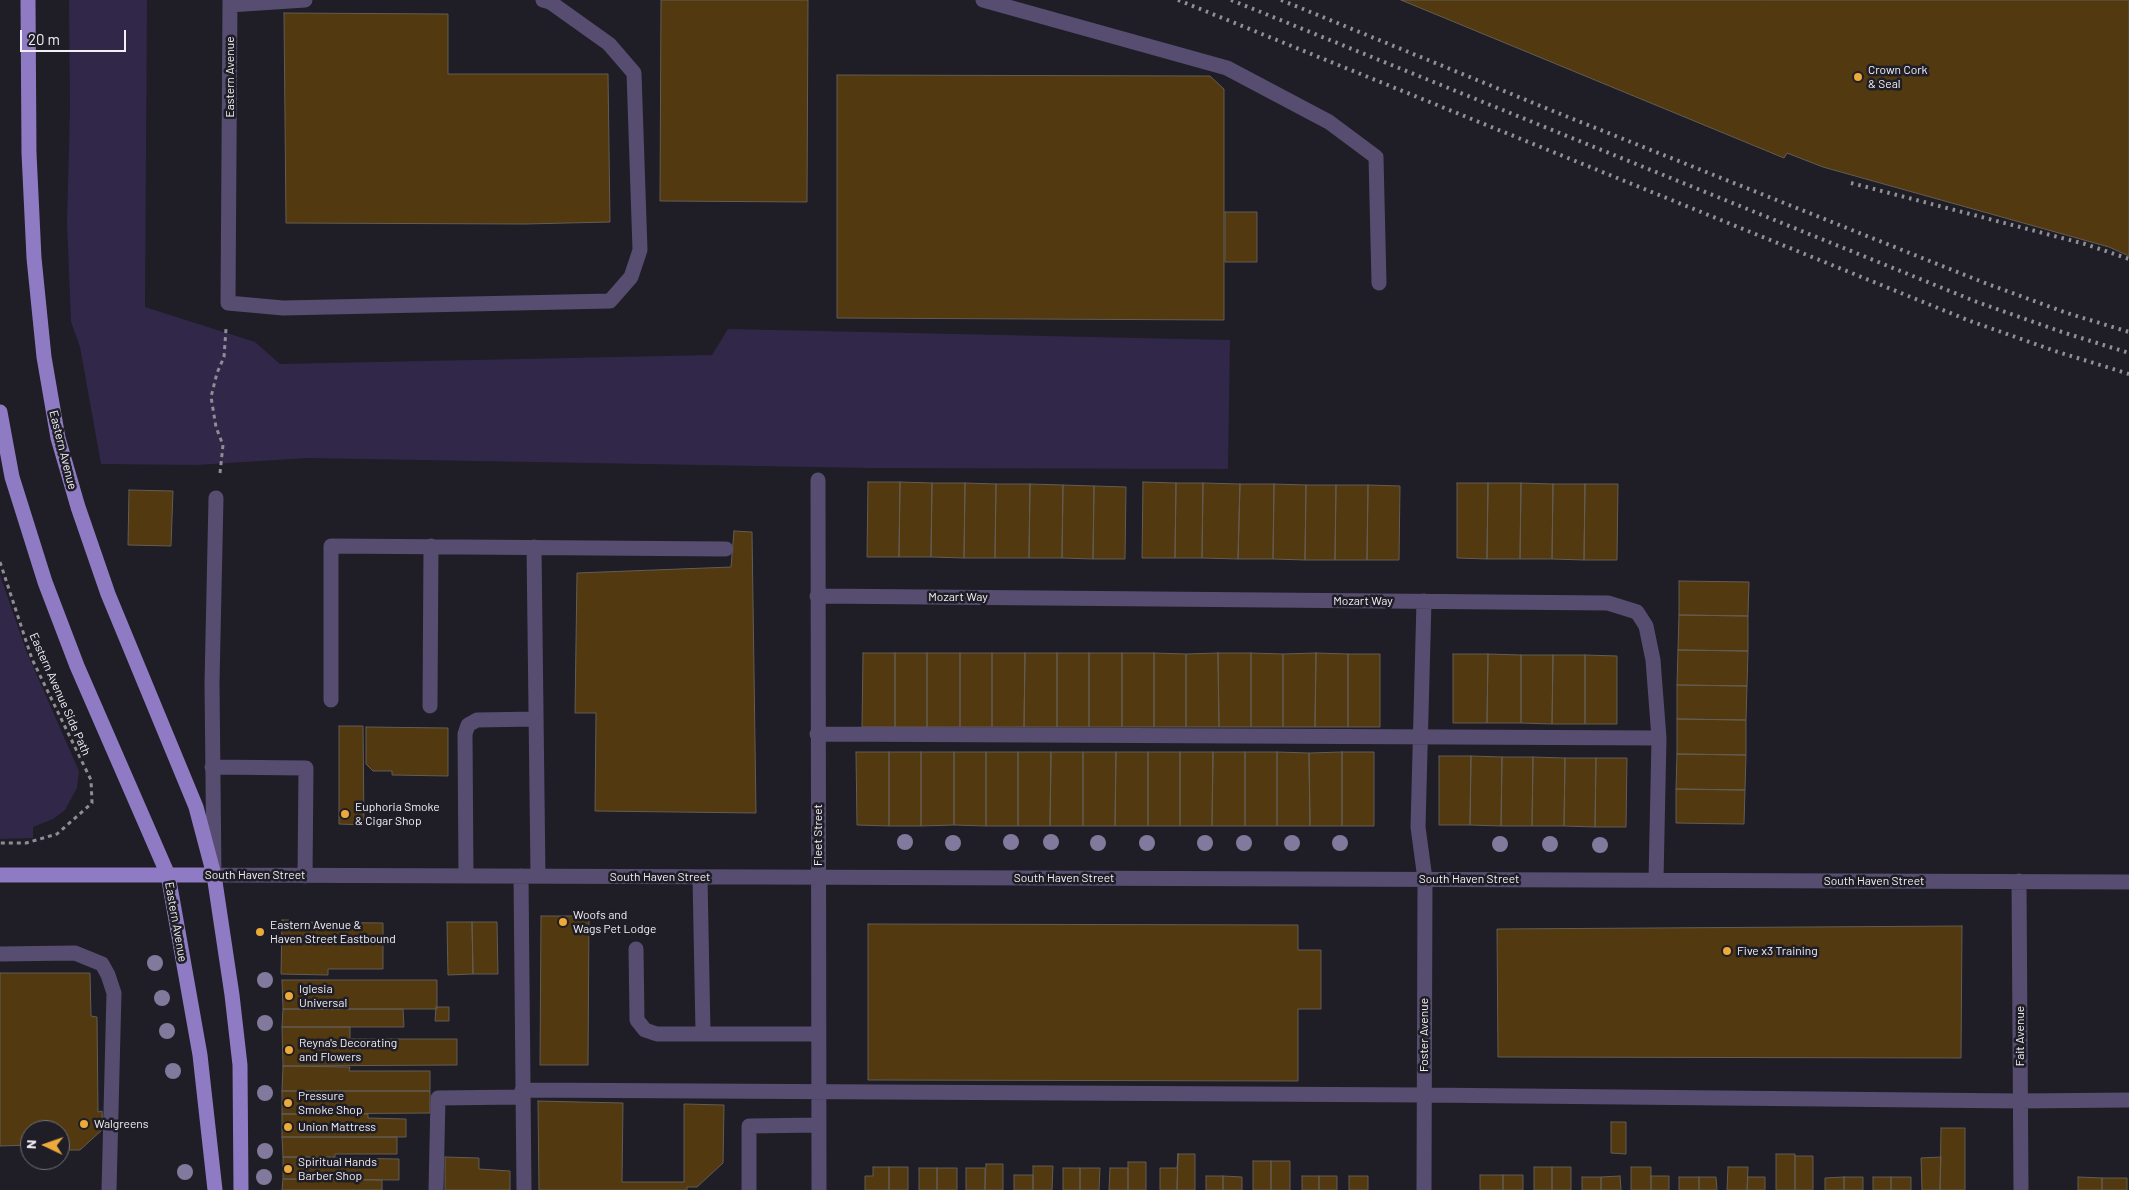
<!DOCTYPE html>
<style>
body{margin:0}
#map{position:relative;width:2129px;height:1190px;overflow:hidden;background:#1f1d25;font-family:Barlow,sans-serif}
canvas{display:block}
.north{position:absolute;left:20px;top:1120px;width:50px;height:50px;box-sizing:border-box;background:#1f1d25;border:1px solid #737179;border-radius:50%;rotate:273deg;font-size:14px;font-weight:700;line-height:20px;text-align:center;color:#f2f0f6}
.north::after{content:'';display:block;margin:auto;width:18px;height:22px;background:#ebaa39;clip-path:polygon(50% 0,100% 100%,50% 72%,0 100%)}
.scale{position:absolute;left:20px;top:30px;width:106px;height:22px;box-sizing:border-box;border:2px solid #f2f0f6;border-top:0;padding-left:6px;font-size:15px;line-height:18px;white-space:nowrap;color:#f2f0f6;-webkit-text-stroke:4px #1f1d25;paint-order:stroke}
</style>
<div id="map">
<canvas width="2129" height="1190"></canvas>
<div class="north">N</div>
<div class="scale">20 m</div>
</div>
<script>
const c = document.querySelector('canvas').getContext('2d');
c.lineJoin = 'round';
function fill(path, color) {
  c.fillStyle = color;
  c.fill(path, 'evenodd');
}
function poly(rows) {
  const path = new Path2D();
  for (const r of rows) {
    path.moveTo(r[0], r[1]);
    for (let i = 2; i < r.length; i += 2) path.lineTo(r[i], r[i + 1]);
  }
  return path;
}
function trace(path, color, width, dash) {
  c.strokeStyle = color;
  c.lineWidth = width;
  c.lineCap = dash ? 'butt' : 'round';
  c.setLineDash(dash || []);
  c.stroke(path);
}
function write(font, color, halo, rows, align = 'center') {
  c.font = font + ' Barlow,sans-serif';
  c.lineWidth = 5;
  c.setLineDash([]);
  c.textBaseline = 'middle';
  c.strokeStyle = halo;
  c.fillStyle = color;
  for (const [text, x, y, turn = 0] of rows) {
    c.save();
    c.translate(x, y);
    c.rotate((+turn || 0) * Math.PI / 180);
    c.textAlign = isNaN(turn) ? turn : align;
    if (halo) c.strokeText(text, 0, 0);
    c.fillText(text, 0, 0);
    c.restore();
  }
}
const green = poly([
 [69,0,147,0,145,307,255,342,280,364,712,355,728,329,1230,340,1228,469,870,468,308,458,196,465,101,464,80,347,71,322,67,222,70,109],
 [0,575,27,653,79,771,77,788,65,810,53,819,33,827,33,838,0,839]
]);
const building = poly([
 [661,0,808,0,807,202,660,201,661,0],
 [1401,0,2129,0,2129,256,2109,247,1823,167,1787,153,1784,158,1401,0],
 [284,13,448,14,448,74,608,74,610,222,525,224,286,223,284,13],
 [837,75,1210,76,1224,89,1224,320,837,318,837,75],
 [1225,212,1257,212,1257,262,1225,262,1225,212],
 [868,482,900,482,899,557,867,557,868,482],
 [900,482,932,483,931,557,899,557,900,482],
 [1143,482,1176,483,1175,558,1142,558,1143,482],
 [932,483,965,483,964,558,931,557,932,483],
 [965,483,996,484,995,558,964,558,965,483],
 [1176,483,1203,483,1202,558,1175,558,1176,483],
 [1203,483,1240,484,1238,559,1202,558,1203,483],
 [1457,483,1488,483,1487,559,1457,558,1457,483],
 [1488,483,1521,483,1520,559,1487,559,1488,483],
 [1521,483,1553,484,1552,559,1520,559,1521,483],
 [996,484,1030,484,1029,558,995,558,996,484],
 [1030,484,1063,485,1062,558,1029,558,1030,484],
 [1240,484,1274,484,1273,559,1238,559,1240,484],
 [1274,484,1306,485,1305,560,1273,559,1274,484],
 [1553,484,1585,484,1584,560,1552,559,1553,484],
 [1585,484,1618,484,1617,560,1584,560,1585,484],
 [1063,485,1094,486,1093,559,1062,558,1063,485],
 [1306,485,1336,485,1335,560,1305,560,1306,485],
 [1336,485,1368,485,1367,560,1335,560,1336,485],
 [1368,485,1400,486,1399,560,1367,560,1368,485],
 [1094,486,1126,487,1125,559,1093,559,1094,486],
 [129,490,173,491,171,546,128,545,129,490],
 [734,531,752,532,756,813,595,811,596,713,575,713,577,573,731,567,734,531],
 [1679,581,1749,582,1748,616,1679,615,1679,581],
 [1679,615,1748,616,1748,651,1678,650,1679,615],
 [1678,650,1748,651,1747,686,1677,685,1678,650],
 [863,653,895,653,895,727,862,727,863,653],
 [895,653,927,653,927,727,895,727,895,653],
 [927,653,960,653,960,727,927,727,927,653],
 [960,653,992,653,992,727,960,727,960,653],
 [992,653,1025,653,1024,727,992,727,992,653],
 [1025,653,1057,653,1057,727,1024,727,1025,653],
 [1057,653,1089,653,1089,727,1057,727,1057,653],
 [1089,653,1122,653,1122,727,1089,727,1089,653],
 [1122,653,1154,653,1154,727,1122,727,1122,653],
 [1154,653,1186,654,1186,727,1154,727,1154,653],
 [1218,653,1251,653,1251,727,1219,727,1218,653],
 [1218,653,1219,727,1186,727,1186,654,1218,653],
 [1251,653,1283,654,1283,727,1251,727,1251,653],
 [1316,653,1348,654,1348,727,1315,727,1316,653],
 [1316,653,1315,727,1283,727,1283,654,1316,653],
 [1348,654,1380,654,1380,727,1348,727,1348,654],
 [1453,654,1488,654,1487,723,1453,723,1453,654],
 [1488,654,1521,655,1521,723,1487,723,1488,654],
 [1521,655,1553,655,1552,724,1521,723,1521,655],
 [1553,655,1585,655,1585,724,1552,724,1553,655],
 [1585,655,1617,656,1617,724,1585,724,1585,655],
 [1677,685,1747,686,1746,720,1677,719,1677,685],
 [1677,719,1746,720,1746,755,1677,754,1677,719],
 [339,726,363,726,364,825,339,824,339,726],
 [366,727,448,728,448,776,392,775,392,771,373,771,366,764,366,727],
 [856,752,889,752,889,826,857,825,856,752],
 [889,752,921,752,921,826,889,826,889,752],
 [921,752,954,752,954,825,921,826,921,752],
 [954,752,986,752,986,826,954,825,954,752],
 [986,752,1018,752,1018,826,986,826,986,752],
 [1018,752,1051,752,1050,826,1018,826,1018,752],
 [1051,752,1083,752,1083,826,1050,826,1051,752],
 [1083,752,1116,752,1115,826,1083,826,1083,752],
 [1116,752,1148,752,1148,826,1115,826,1116,752],
 [1148,752,1180,752,1180,826,1148,826,1148,752],
 [1180,752,1213,752,1212,826,1180,826,1180,752],
 [1213,752,1245,752,1245,826,1212,826,1213,752],
 [1245,752,1277,752,1277,826,1245,826,1245,752],
 [1277,752,1309,753,1310,826,1277,826,1277,752],
 [1342,752,1374,752,1374,826,1342,826,1342,752],
 [1342,752,1342,826,1310,826,1309,753,1342,752],
 [1677,754,1746,755,1745,790,1676,789,1677,754],
 [1439,756,1471,756,1470,825,1439,825,1439,756],
 [1471,756,1502,757,1501,826,1470,825,1471,756],
 [1502,757,1533,757,1532,826,1501,826,1502,757],
 [1533,757,1565,758,1564,826,1532,826,1533,757],
 [1565,758,1596,758,1595,827,1564,826,1565,758],
 [1596,758,1627,758,1626,827,1595,827,1596,758],
 [1676,789,1745,790,1744,824,1676,823,1676,789],
 [541,916,589,916,588,1065,540,1065,541,916],
 [282,920,289,920,289,922,383,923,383,969,328,969,328,975,281,974,282,920],
 [447,922,472,922,473,974,448,975,447,922],
 [472,922,497,922,498,974,473,974,472,922],
 [868,924,1298,925,1298,950,1321,950,1321,1009,1298,1009,1298,1081,868,1080,868,924],
 [1962,926,1961,1058,1498,1057,1497,929,1962,926],
 [0,973,90,973,91,1016,97,1017,98,1112,102,1111,103,1129,80,1150,64,1150,62,1145,60,1145,60,1130,30,1130,30,1145,0,1146,0,973],
 [282,980,437,980,437,1009,283,1009,282,980],
 [436,1007,449,1007,449,1021,435,1021,436,1007],
 [283,1009,403,1009,404,1027,282,1027,283,1009],
 [282,1027,350,1027,350,1039,457,1039,457,1065,283,1066,282,1027],
 [283,1066,350,1067,349,1071,430,1071,430,1091,282,1091,283,1066],
 [282,1091,430,1091,430,1113,282,1114,282,1091],
 [538,1101,623,1103,622,1182,684,1182,684,1104,724,1105,723,1163,697,1187,687,1187,687,1190,539,1190,538,1101],
 [282,1114,368,1114,368,1118,406,1119,406,1137,282,1137,282,1114],
 [1611,1122,1626,1122,1626,1154,1611,1153,1611,1122],
 [1941,1128,1965,1128,1965,1190,1940,1190,1941,1128],
 [282,1137,397,1137,397,1154,335,1154,335,1157,283,1157,282,1137],
 [1178,1154,1195,1154,1195,1190,1177,1190,1178,1154],
 [1178,1154,1177,1190,1160,1190,1160,1168,1177,1168,1178,1154],
 [1776,1154,1795,1154,1795,1190,1776,1190,1776,1154],
 [1795,1156,1813,1156,1813,1190,1795,1190,1795,1156],
 [283,1157,399,1159,399,1180,283,1179,283,1157],
 [445,1157,479,1158,479,1169,510,1171,510,1190,445,1190,445,1157],
 [1941,1157,1940,1190,1922,1190,1921,1158,1941,1157],
 [1253,1161,1271,1161,1271,1190,1253,1190,1253,1161],
 [1271,1161,1290,1161,1290,1190,1271,1190,1271,1161],
 [1128,1162,1146,1162,1146,1190,1128,1190,1128,1162],
 [986,1164,1003,1164,1003,1190,985,1190,986,1164],
 [1033,1166,1053,1166,1052,1190,1033,1190,1033,1166],
 [873,1167,889,1167,889,1190,865,1190,865,1176,873,1176,873,1167],
 [889,1167,908,1167,908,1190,889,1190,889,1167],
 [1534,1167,1552,1167,1552,1190,1534,1190,1534,1167],
 [1552,1167,1571,1167,1571,1190,1552,1190,1552,1167],
 [1631,1167,1651,1167,1651,1190,1631,1190,1631,1167],
 [1728,1167,1748,1167,1747,1190,1727,1190,1728,1167],
 [919,1168,937,1168,937,1190,919,1190,919,1168],
 [937,1168,957,1168,957,1190,937,1190,937,1168],
 [966,1168,985,1168,985,1190,966,1190,966,1168],
 [1063,1168,1080,1168,1080,1190,1063,1190,1063,1168],
 [1080,1168,1100,1168,1099,1190,1080,1190,1080,1168],
 [1110,1168,1128,1168,1128,1190,1109,1190,1110,1168],
 [1014,1175,1033,1175,1033,1190,1014,1190,1014,1175],
 [1480,1175,1503,1175,1503,1190,1480,1190,1480,1175],
 [1503,1175,1523,1175,1523,1190,1503,1190,1503,1175],
 [1206,1176,1223,1176,1223,1190,1206,1190,1206,1176],
 [1223,1176,1242,1177,1242,1190,1223,1190,1223,1176],
 [1302,1176,1319,1176,1319,1190,1302,1190,1302,1176],
 [1319,1176,1337,1176,1337,1190,1319,1190,1319,1176],
 [1349,1176,1368,1176,1368,1190,1349,1190,1349,1176],
 [1620,1176,1621,1190,1601,1190,1601,1177,1620,1176],
 [1651,1176,1669,1176,1669,1190,1651,1190,1651,1176],
 [1582,1177,1601,1177,1601,1190,1582,1190,1582,1177],
 [1679,1177,1699,1177,1699,1190,1679,1190,1679,1177],
 [1699,1177,1716,1177,1717,1190,1699,1190,1699,1177],
 [1748,1177,1765,1177,1765,1190,1747,1190,1748,1177],
 [1844,1177,1863,1177,1863,1190,1844,1190,1844,1177],
 [1844,1177,1844,1190,1825,1190,1825,1178,1844,1177],
 [1873,1177,1891,1177,1891,1190,1873,1190,1873,1177],
 [1891,1177,1911,1177,1911,1190,1891,1190,1891,1177],
 [2078,1177,2102,1178,2102,1190,2078,1190,2078,1177],
 [2102,1178,2127,1178,2127,1190,2102,1190,2102,1178],
 [283,1179,382,1180,382,1190,282,1190,283,1179]
]);
const path = poly([
 [220,473,223,445,216,427,211,397,217,373,224,357,226,329],
 [0,562,32,659,91,780,92,803,57,834,26,843,0,843]
]);
const minor = poly([
 [230,0,228,303,283,308,610,301,631,277,640,250,634,73,609,44,550,2,543,0],
 [983,0,1227,68,1329,122,1376,157,1379,283],
 [230,5,305,0],
 [818,480,819,1190],
 [216,498,212,683,214,875,2129,882],
 [534,547,538,876],
 [817,596,1608,603,1637,612,1646,626,1653,660,1659,738,1656,880],
 [1424,601,1418,827,1425,879,1424,1190],
 [331,700,331,546,726,549],
 [430,706,431,546],
 [817,734,1659,738],
 [212,767,306,768,305,876],
 [466,876,465,734,468,725,477,720,536,719],
 [521,876,524,1190],
 [700,877,703,1033],
 [2019,881,2021,1190],
 [636,949,637,1020,645,1030,657,1034,818,1034],
 [0,954,75,953,102,964,108,975,114,993,109,1190],
 [522,1090,1424,1095,2020,1101,2129,1100],
 [436,1190,438,1098,522,1097],
 [749,1190,749,1126,819,1125]
]);
const major = poly([
 [28,0,29,153,34,258,44,357,58,438,78,507,108,594,196,807,214,875,232,995,240,1065,241,1190],
 [0,412,12,477,45,582,77,666,168,875,200,1055,215,1190],
 [0,875,214,875]
]);
const rail = poly([
 [1178,0,1970,321,2055,351,2129,374],
 [1231,0,1977,302,2062,332,2129,353],
 [1281,0,1553,111,1985,283,2067,313,2129,332],
 [1851,183,2085,244,2129,259]
]);
const trees = [
 [905,842],
 [1011,842],
 [1051,842],
 [953,843],
 [1098,843],
 [1147,843],
 [1205,843],
 [1244,843],
 [1292,843],
 [1340,843],
 [1500,844],
 [1550,844],
 [1600,845],
 [155,963],
 [265,980],
 [162,998],
 [265,1023],
 [167,1031],
 [173,1071],
 [265,1093],
 [265,1151],
 [185,1172],
 [264,1177]
];
const markers = [
 [1858,77,5,"#ebaa39"],
 [345,814,5,"#ebaa39"],
 [563,922,5,"#ebaa39"],
 [260,932,5,"#ebaa39"],
 [1727,951,5,"#ebaa39"],
 [289,996,5,"#ebaa39"],
 [289,1050,5,"#ebaa39"],
 [288,1103,5,"#ebaa39"],
 [84,1124,5,"#ebaa39"],
 [288,1127,5,"#ebaa39"],
 [288,1169,5,"#ebaa39"]
];
const poiNames = [
 ["Crown Cork",1868,70],
 ["& Seal",1868,84],
 ["Euphoria Smoke",355,807],
 ["& Cigar Shop",355,821],
 ["Woofs and",573,915],
 ["Wags Pet Lodge",573,929],
 ["Eastern Avenue &",270,925],
 ["Haven Street Eastbound",270,939],
 ["Five x3 Training",1737,951],
 ["Iglesia",299,989],
 ["Universal",299,1003],
 ["Reyna's Decorating",299,1043],
 ["and Flowers",299,1057],
 ["Pressure",298,1096],
 ["Smoke Shop",298,1110],
 ["Walgreens",94,1124],
 ["Union Mattress",298,1127],
 ["Spiritual Hands",298,1162],
 ["Barber Shop",298,1176]
];
const streetNames = [
 ["Eastern Avenue",230,77,-90],
 ["Eastern Avenue",63,450,76],
 ["Mozart Way",958,597],
 ["Mozart Way",1363,601],
 ["Eastern Avenue Side Path",60,694,66],
 ["Fleet Street",818,835,-90],
 ["South Haven Street",255,875],
 ["South Haven Street",660,877],
 ["South Haven Street",1064,878],
 ["South Haven Street",1469,879],
 ["South Haven Street",1874,881],
 ["Eastern Avenue",176,922,80],
 ["Foster Avenue",1424,1035,-90],
 ["Fait Avenue",2020,1036,-90]
];
fill(green, '#312749');
fill(building, '#523910');
trace(building, '#635d54', 1);
trace(path, '#8f8d94', 3, [4, 4]);
trace(minor, '#564d70', 15);
trace(major, '#8f7bc3', 15);
trace(rail, '#929097', 4, [2.5, 5]);
c.fillStyle = '#827a9c';
for (const [x, y] of trees) {
  c.beginPath();
  c.arc(x, y, 8, 0, 2 * Math.PI);
  c.fill();
}
for (const [x, y, r, color] of markers) {
  const dot = new Path2D();
  dot.arc(x, y, r, 0, 2 * Math.PI);
  c.fillStyle = color;
  c.fill(dot);
  trace(dot, '#1f1d25', 2);
}
write('12px', '#f2f0f6', '#1f1d25', poiNames, 'left');
write('12px', '#f2f0f6', '#1f1d25', streetNames);
</script>
